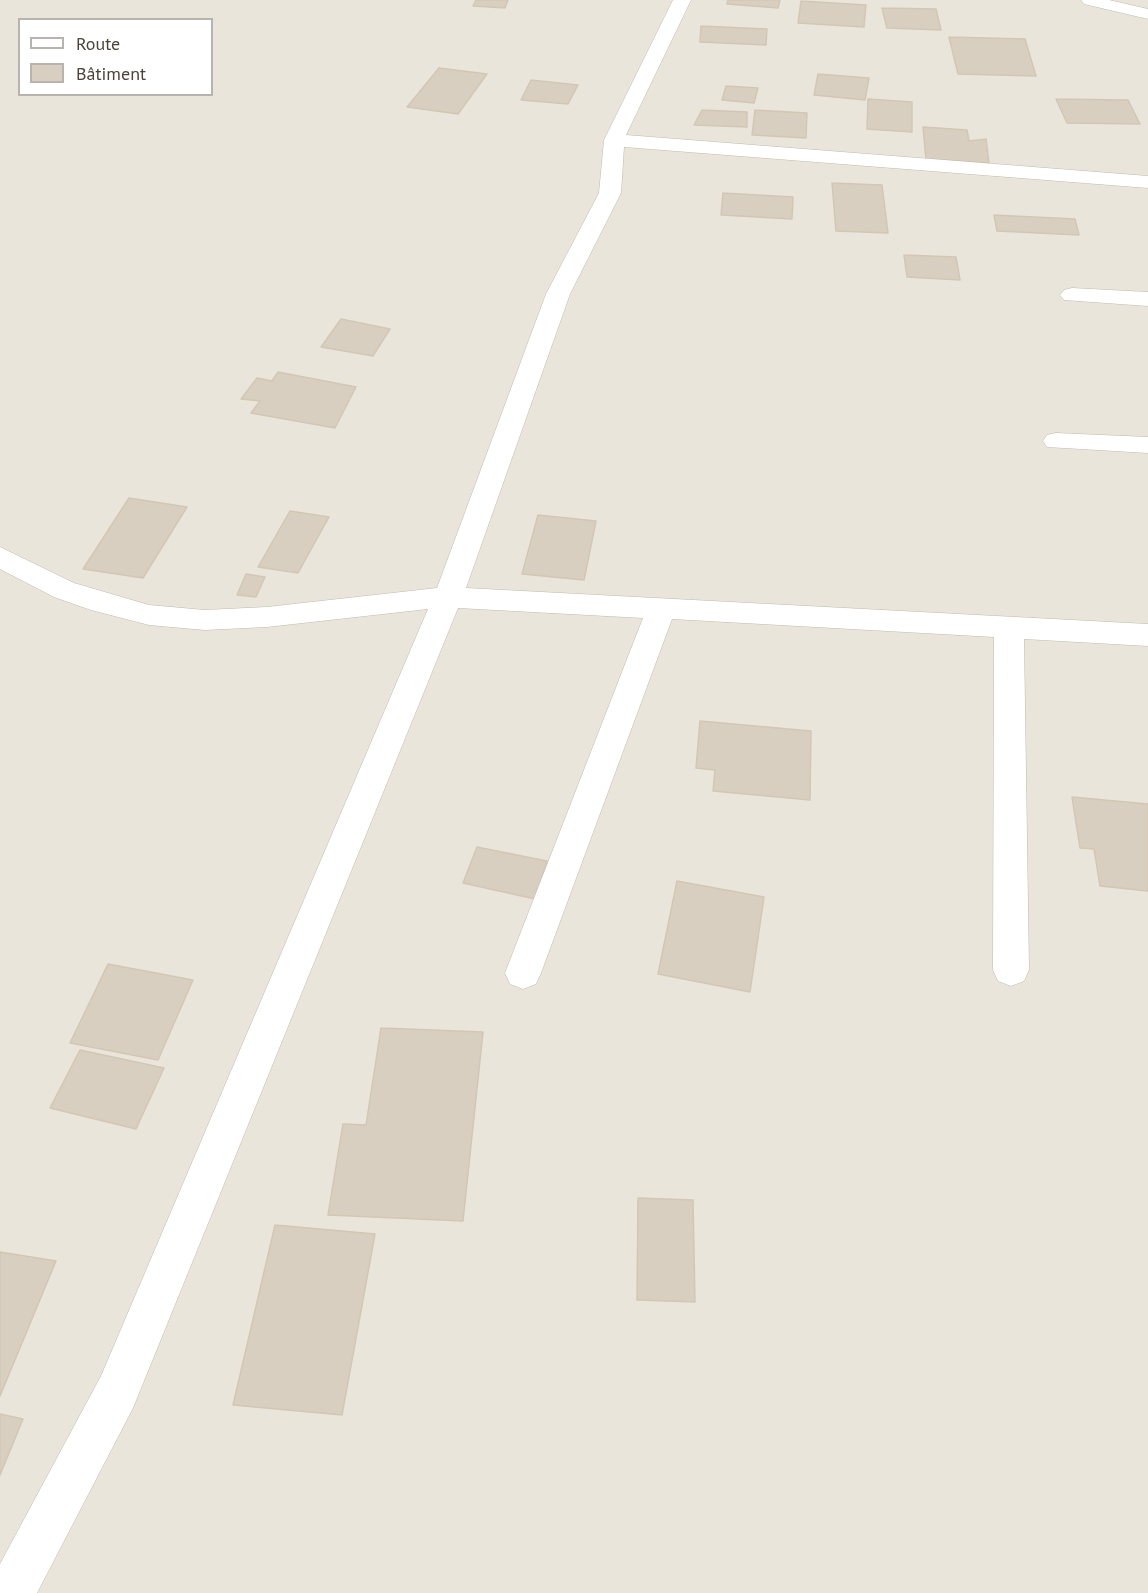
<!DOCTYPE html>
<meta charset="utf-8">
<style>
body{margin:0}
#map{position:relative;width:1148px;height:1593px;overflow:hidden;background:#f6f3ec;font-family:"PT Sans",sans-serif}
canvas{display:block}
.legend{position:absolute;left:18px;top:18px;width:195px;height:78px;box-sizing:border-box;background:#fff;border:2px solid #b7b4b0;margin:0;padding:8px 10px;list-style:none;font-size:18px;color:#4b4439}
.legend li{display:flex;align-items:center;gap:12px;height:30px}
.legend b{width:30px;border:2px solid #b7b4b0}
</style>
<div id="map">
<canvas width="1148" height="1593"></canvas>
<ul class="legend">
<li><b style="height:8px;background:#fff"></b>Route</li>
<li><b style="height:16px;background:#d8cfc1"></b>Bâtiment</li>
</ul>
</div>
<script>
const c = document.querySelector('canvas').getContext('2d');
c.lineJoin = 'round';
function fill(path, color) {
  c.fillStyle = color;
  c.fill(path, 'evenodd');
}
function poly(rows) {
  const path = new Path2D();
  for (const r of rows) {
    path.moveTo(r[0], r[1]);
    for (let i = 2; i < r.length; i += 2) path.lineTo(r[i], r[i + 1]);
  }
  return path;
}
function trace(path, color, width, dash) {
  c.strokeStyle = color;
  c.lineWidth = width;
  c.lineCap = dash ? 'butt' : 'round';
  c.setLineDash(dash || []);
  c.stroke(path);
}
const residential = poly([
 [0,0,1148,0,1148,1593,0,1593],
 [20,20,212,20,212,94,20,94]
]);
const building = poly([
 [476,0,508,0,505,8,473,6,476,0],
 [728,0,780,0,778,8,727,4,728,0],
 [801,1,866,5,864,27,798,23,801,1],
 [882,8,936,9,941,30,887,28,882,8],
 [701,26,767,29,766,45,700,42,701,26],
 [949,37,1025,39,1036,76,958,74,949,37],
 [439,68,487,74,458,114,407,107,439,68],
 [818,74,869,78,865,100,814,95,818,74],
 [531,80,578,85,568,104,521,100,531,80],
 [726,86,758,88,754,103,722,100,726,86],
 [868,99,912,102,912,132,867,129,868,99],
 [1056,99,1128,100,1140,124,1067,123,1056,99],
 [702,110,747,112,747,127,694,125,702,110],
 [755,110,807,113,806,138,752,135,755,110],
 [923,127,967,130,969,141,986,139,989,163,926,159,923,127],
 [832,183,882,185,888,233,836,231,832,183],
 [723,193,793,197,792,219,721,215,723,193],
 [994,215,1075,219,1079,235,997,231,994,215],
 [904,255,956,257,960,280,907,277,904,255],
 [341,319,390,329,373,356,321,347,341,319],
 [278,372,356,387,335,428,251,413,260,401,241,399,257,378,272,381,278,372],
 [129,498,187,507,143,578,83,569,129,498],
 [290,511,329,517,298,573,258,567,290,511],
 [538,515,596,521,584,580,522,574,538,515],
 [246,574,265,577,256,597,237,595,246,574],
 [700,721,811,731,810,800,713,791,715,770,696,768,700,721],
 [1072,797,1148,804,1148,891,1100,886,1094,849,1080,848,1072,797],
 [477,847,547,861,535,899,463,883,477,847],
 [677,881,764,897,750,992,658,974,677,881],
 [108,964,193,980,158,1060,70,1043,108,964],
 [381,1028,483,1032,463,1221,328,1215,343,1124,366,1125,381,1028],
 [80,1050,164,1068,136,1129,50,1108,80,1050],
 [638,1198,693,1200,695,1302,637,1300,638,1198],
 [275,1225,375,1234,342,1415,233,1405,275,1225],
 [0,1252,56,1261,0,1396,0,1252],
 [0,1414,23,1419,0,1475,0,1414]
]);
const street = poly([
 [673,0,691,0,626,135,1148,176,1148,188,624,147,621,193,570,294,466,588,1148,624,1148,646,1024,639,1029,970,1024,981,1011,986,998,981,993,970,994,637,672,619,541,973,536,984,523,989,510,984,505,973,643,618,458,608,133,1408,37,1593,0,1593,0,1564,101,1376,428,609,267,627,205,630,149,625,91,610,54,597,0,569,0,547,74,583,149,605,205,610,267,607,437,588,546,294,599,193,604,140,673,0],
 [1081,0,1109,0,1148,9,1148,19,1084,4,1081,0],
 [1072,288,1148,292,1148,306,1064,300,1060,295,1064,290,1072,288],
 [1056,433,1148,437,1148,453,1047,447,1043,441,1047,435,1056,433]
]);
fill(residential, '#eae5da');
fill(building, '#d8cfc1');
trace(building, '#d3c7b4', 1.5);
trace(street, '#c2bbae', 1);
fill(street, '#fff');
</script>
